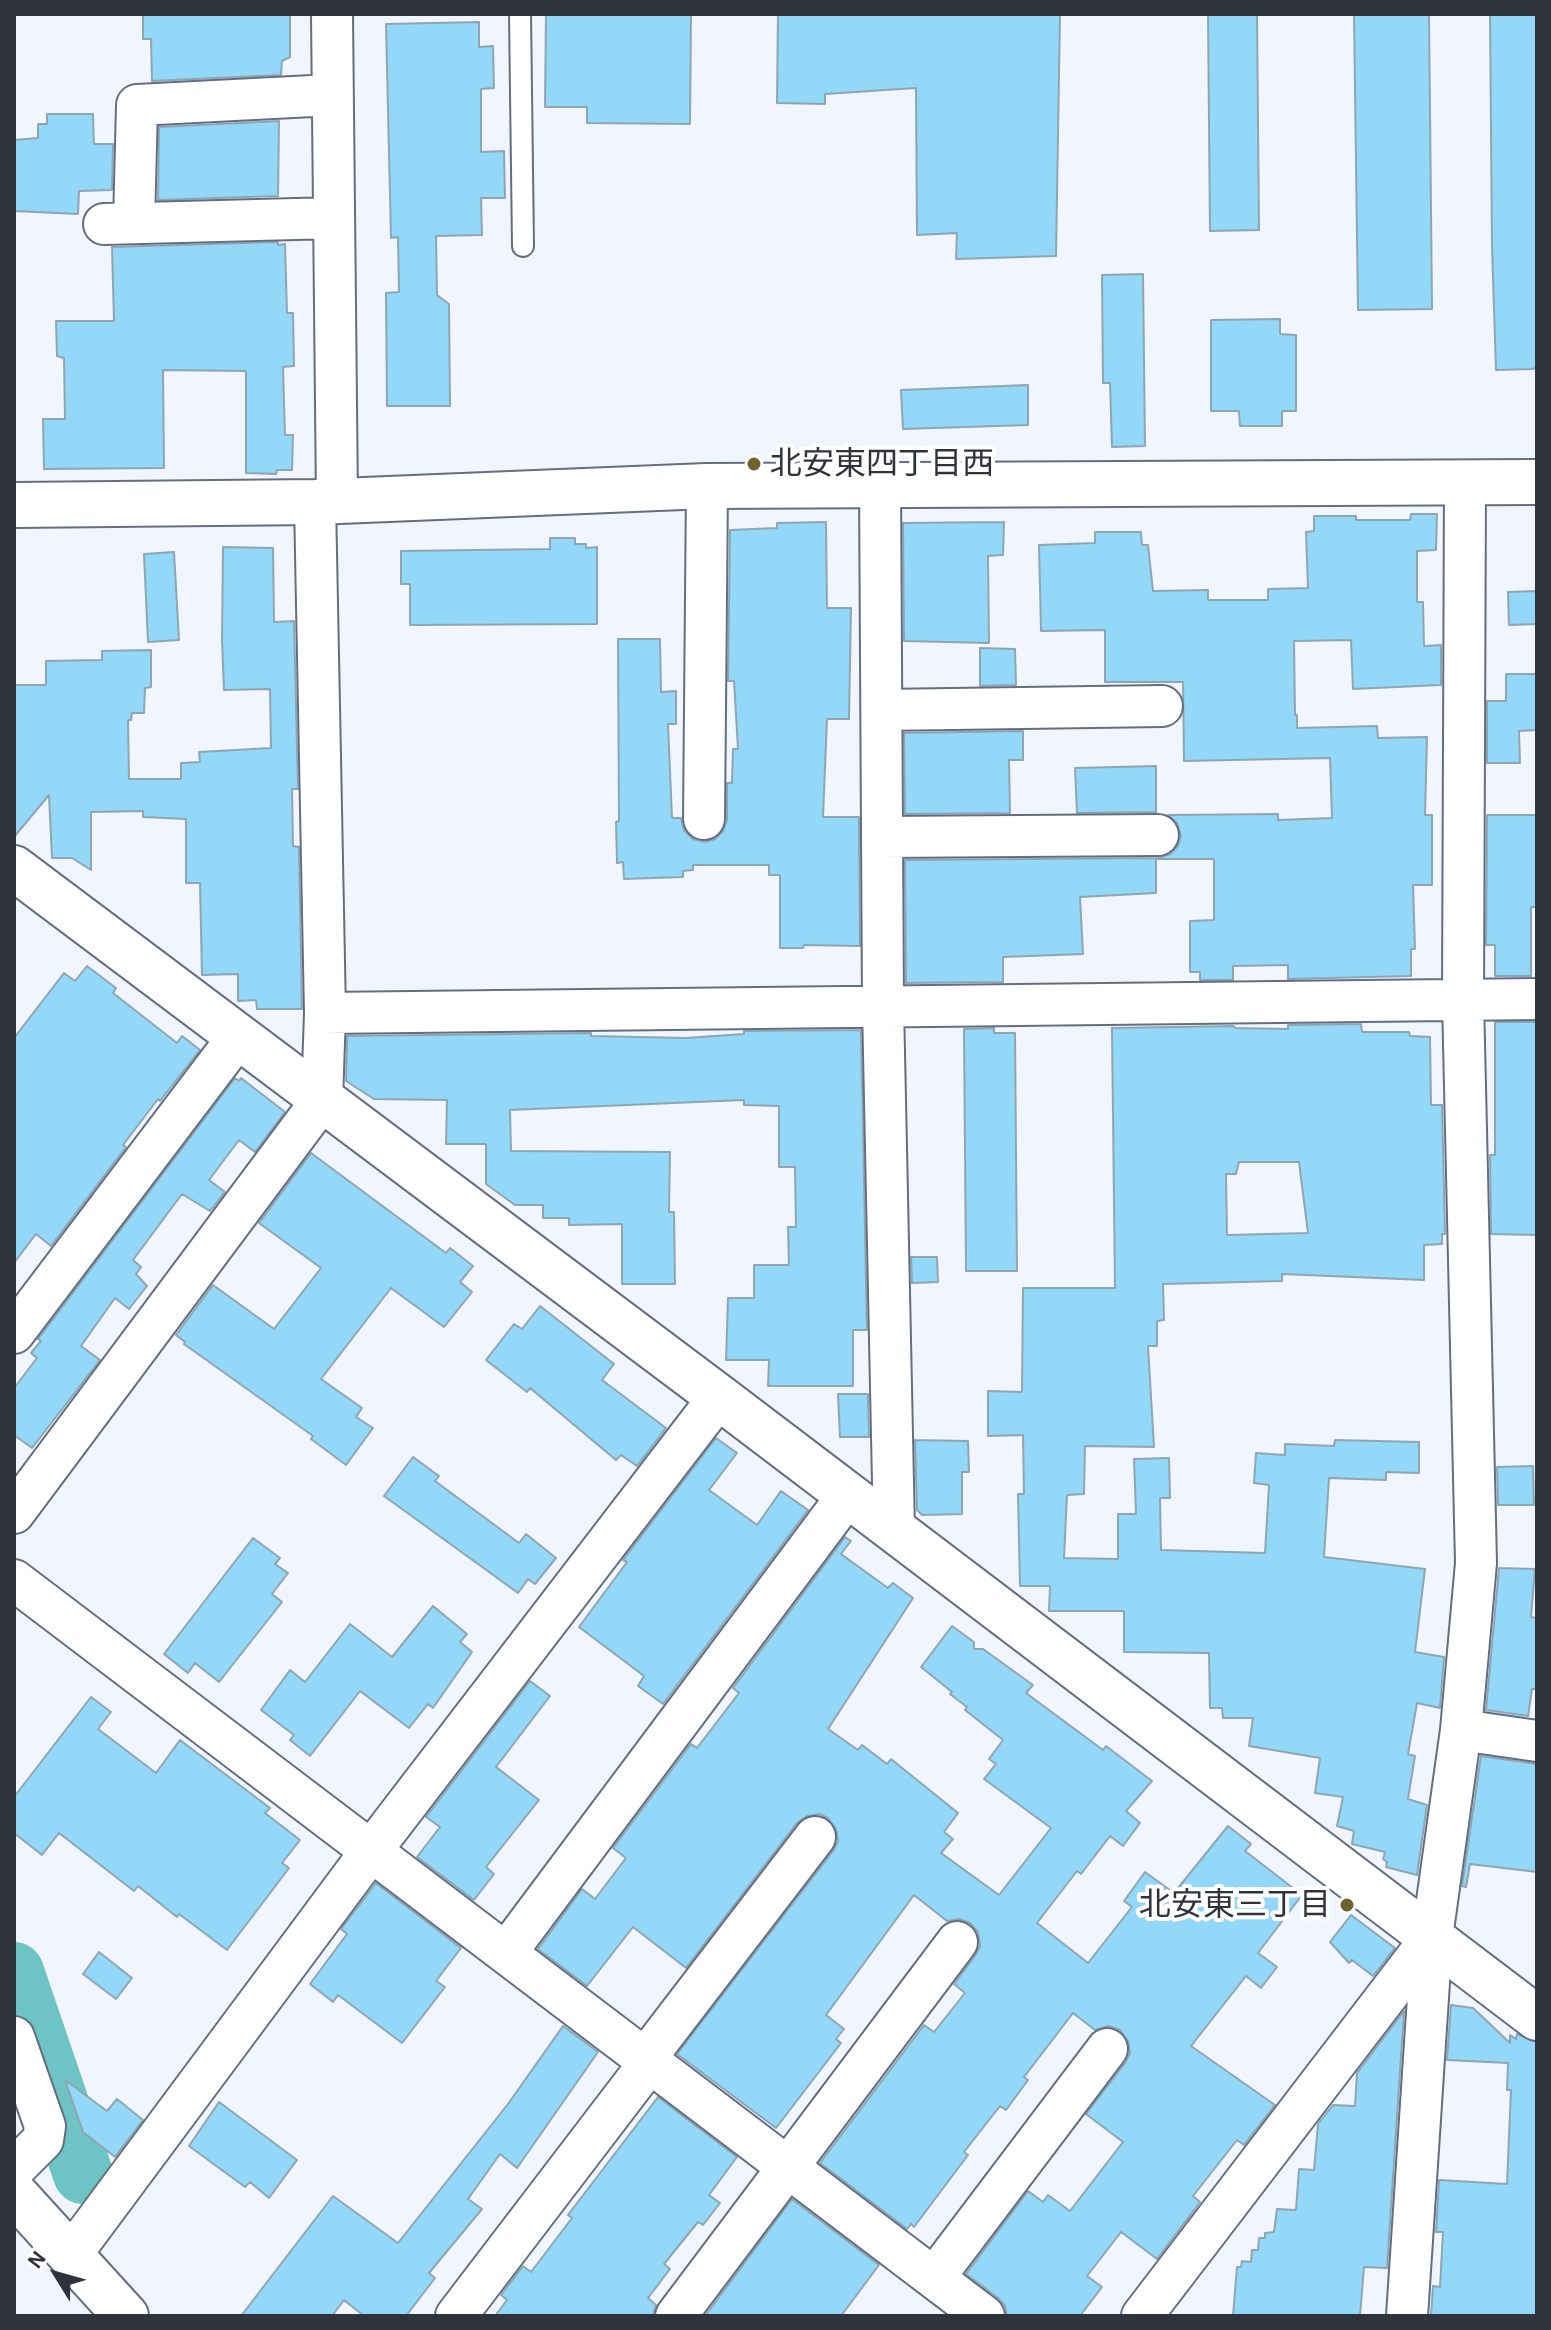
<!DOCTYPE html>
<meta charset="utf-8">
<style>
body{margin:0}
#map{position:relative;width:1551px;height:2330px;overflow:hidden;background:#f1f5fe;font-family:"Alegreya Sans",sans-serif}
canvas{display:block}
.frame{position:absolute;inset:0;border:16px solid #2f343c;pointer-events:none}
.north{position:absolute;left:16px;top:2234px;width:80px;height:80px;-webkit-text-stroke:6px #fff;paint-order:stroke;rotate:307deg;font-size:22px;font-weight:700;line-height:32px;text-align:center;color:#2f343c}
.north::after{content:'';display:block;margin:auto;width:28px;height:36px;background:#2f343c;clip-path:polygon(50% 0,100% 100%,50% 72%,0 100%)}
</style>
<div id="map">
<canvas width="1551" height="2330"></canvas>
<div class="frame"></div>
<div class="north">N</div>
</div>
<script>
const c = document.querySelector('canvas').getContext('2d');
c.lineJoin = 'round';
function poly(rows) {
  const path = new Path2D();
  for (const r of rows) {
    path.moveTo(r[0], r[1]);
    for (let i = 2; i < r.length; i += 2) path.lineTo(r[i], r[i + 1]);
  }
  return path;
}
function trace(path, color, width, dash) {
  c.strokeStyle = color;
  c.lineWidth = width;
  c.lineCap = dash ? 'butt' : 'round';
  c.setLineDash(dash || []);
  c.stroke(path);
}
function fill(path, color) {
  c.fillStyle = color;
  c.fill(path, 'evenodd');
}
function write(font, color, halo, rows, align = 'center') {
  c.font = font + ' "Alegreya Sans","Noto Sans JP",sans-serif';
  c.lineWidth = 8;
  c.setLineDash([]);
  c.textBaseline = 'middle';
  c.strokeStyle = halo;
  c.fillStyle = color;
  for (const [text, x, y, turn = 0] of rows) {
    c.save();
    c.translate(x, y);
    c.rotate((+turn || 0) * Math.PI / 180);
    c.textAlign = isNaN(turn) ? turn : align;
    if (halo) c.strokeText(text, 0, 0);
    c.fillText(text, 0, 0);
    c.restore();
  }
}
const river = poly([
 [14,1972,83,2174]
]);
const building = poly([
 [143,14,290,14,290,57,282,61,281,75,152,81,151,39,143,39,143,14],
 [546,14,691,14,690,124,587,123,587,107,545,107,546,14],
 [778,14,1060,14,1056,256,956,259,957,233,917,235,916,88,825,94,825,104,777,103,778,14],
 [1208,14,1257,14,1259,230,1210,231,1208,14],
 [1354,14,1429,14,1432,309,1358,310,1354,14],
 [1490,14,1537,14,1537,367,1533,369,1496,370,1492,247,1490,14],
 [479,22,479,47,493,46,494,88,481,89,481,152,504,151,505,198,481,198,482,235,436,236,437,295,449,304,450,406,387,406,386,293,399,292,398,237,391,238,386,24,479,22],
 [47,114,93,114,94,144,113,144,112,190,79,191,78,214,14,211,14,140,38,138,38,124,47,124,47,114],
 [279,121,278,196,158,200,159,127,279,121],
 [278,242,278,245,285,244,287,313,293,313,294,366,283,367,285,435,293,435,292,470,277,470,276,474,246,473,246,371,163,370,164,468,44,469,43,419,65,419,64,358,57,356,56,321,114,321,112,247,278,242],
 [1143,274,1145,446,1112,447,1110,383,1103,383,1102,275,1143,274],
 [1280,319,1280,334,1296,335,1296,411,1282,411,1282,426,1240,426,1239,411,1211,411,1211,320,1280,319],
 [1028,385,1028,425,903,429,901,390,1028,385],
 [1411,514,1437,514,1436,550,1417,551,1417,602,1423,602,1424,646,1441,645,1441,685,1353,689,1351,640,1294,641,1295,715,1297,715,1297,728,1377,726,1378,738,1427,737,1425,815,1432,815,1432,885,1413,885,1415,949,1411,949,1411,976,1288,979,1288,965,1233,966,1233,980,1200,980,1200,972,1190,972,1190,921,1214,920,1214,859,1156,859,1156,893,1080,897,1083,954,1003,957,1003,982,906,983,905,860,1158,858,1170,854,1178,846,1181,836,1177,823,1168,815,1278,814,1278,820,1332,818,1330,758,1184,761,1183,682,1105,682,1105,630,1041,631,1039,545,1095,543,1095,532,1141,532,1142,545,1148,545,1153,591,1208,590,1208,600,1268,600,1268,589,1308,588,1306,532,1314,531,1314,516,1356,516,1356,520,1410,520,1411,514],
 [826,522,827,608,851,608,849,719,827,719,823,817,859,817,860,946,804,945,803,948,780,948,780,875,769,875,769,865,693,865,693,870,683,871,683,877,624,879,623,862,617,863,616,822,619,821,618,639,660,639,661,692,676,691,676,724,668,724,672,818,681,818,684,830,693,839,705,842,715,839,723,831,727,820,727,783,732,783,733,749,738,749,734,681,728,681,730,530,777,528,777,523,826,522],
 [1004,522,1003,555,988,556,989,643,904,641,903,523,1004,522],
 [550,538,575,538,575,544,586,544,586,548,597,547,597,624,410,625,410,584,401,584,401,551,550,549,550,538],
 [223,547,273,548,274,622,294,621,298,789,292,789,293,846,299,847,302,1009,257,1009,256,1000,238,1001,238,974,202,975,200,883,186,883,186,819,143,817,143,811,91,812,91,870,72,858,52,858,49,795,14,837,14,685,46,685,46,661,102,660,102,651,151,650,151,687,145,688,144,713,132,713,131,720,128,720,129,779,181,779,181,763,200,762,199,752,271,748,270,689,224,690,222,640,223,547],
 [174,552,179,640,148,642,144,554,174,552],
 [1537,591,1537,624,1509,625,1508,592,1537,591],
 [980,648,1015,649,1016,685,980,686,980,648],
 [1506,674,1537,674,1537,730,1519,731,1520,763,1487,763,1487,701,1506,701,1506,674],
 [1023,731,1023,760,1009,760,1010,813,905,814,904,733,1023,731],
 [1156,766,1156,812,1077,813,1075,768,1156,766],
 [1487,815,1537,815,1537,907,1531,907,1531,976,1495,976,1495,945,1486,945,1487,815],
 [87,966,116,988,113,993,177,1043,182,1036,200,1050,160,1101,158,1099,123,1145,126,1147,51,1246,36,1234,14,1263,14,1038,64,973,75,981,87,966],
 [1495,1022,1537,1022,1537,1235,1491,1234,1490,1155,1495,1155,1495,1022],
 [1361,1024,1362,1032,1409,1032,1410,1036,1430,1037,1431,1105,1442,1105,1445,1234,1442,1234,1442,1244,1424,1245,1424,1280,1282,1274,1282,1281,1163,1284,1164,1320,1157,1321,1157,1346,1148,1346,1154,1447,1085,1446,1084,1494,1067,1495,1064,1558,1118,1559,1118,1514,1136,1514,1134,1459,1169,1458,1170,1498,1160,1498,1161,1550,1265,1553,1269,1485,1254,1483,1256,1453,1285,1455,1285,1444,1334,1446,1335,1440,1419,1442,1419,1473,1386,1472,1386,1480,1329,1478,1324,1557,1425,1569,1415,1652,1444,1657,1440,1708,1417,1703,1408,1754,1415,1756,1408,1799,1427,1805,1417,1875,1386,1867,1387,1862,1383,1859,1385,1852,1352,1844,1354,1831,1337,1826,1343,1797,1315,1793,1320,1758,1249,1746,1253,1718,1223,1718,1222,1708,1210,1708,1209,1653,1124,1652,1124,1611,1049,1611,1050,1586,1020,1586,1018,1494,1024,1494,1023,1435,988,1436,988,1391,1022,1392,1023,1288,1115,1288,1112,1028,1233,1026,1236,1028,1288,1029,1288,1025,1361,1024],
 [1239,1162,1299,1162,1308,1233,1227,1235,1226,1174,1236,1174,1239,1162],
 [994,1028,994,1033,1015,1033,1017,1271,966,1271,964,1029,994,1028],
 [861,1030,867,1330,853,1330,853,1386,768,1386,769,1360,726,1360,728,1298,754,1298,754,1265,789,1265,788,1227,796,1227,795,1167,779,1167,779,1106,744,1105,744,1100,510,1110,511,1151,670,1152,669,1212,674,1212,675,1284,622,1284,622,1224,569,1225,569,1218,543,1218,543,1205,515,1205,486,1184,486,1144,446,1144,447,1100,374,1099,346,1081,347,1036,591,1033,591,1036,686,1038,744,1034,744,1031,861,1030],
 [235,1078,239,1081,241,1078,285,1112,255,1152,239,1140,209,1180,225,1192,210,1211,182,1194,133,1260,141,1267,136,1274,147,1286,129,1309,115,1298,81,1346,100,1360,32,1448,14,1435,14,1388,37,1358,31,1353,41,1341,38,1339,235,1078],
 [311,1153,446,1253,450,1248,473,1266,460,1282,472,1292,444,1327,391,1288,321,1379,362,1408,356,1417,373,1428,346,1465,311,1439,313,1436,184,1344,185,1342,176,1335,213,1285,274,1329,321,1268,259,1223,311,1153],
 [911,1257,937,1257,938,1282,912,1283,911,1257],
 [540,1306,614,1364,602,1380,666,1428,637,1466,621,1455,616,1460,530,1388,527,1392,486,1360,514,1324,522,1329,540,1306],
 [838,1394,868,1394,869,1437,840,1437,838,1394],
 [716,1438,737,1453,709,1490,757,1525,781,1491,808,1510,663,1704,638,1686,644,1676,579,1627,627,1562,623,1560,716,1438],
 [915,1440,968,1441,969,1472,962,1472,962,1514,922,1515,917,1510,915,1440],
 [413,1457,439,1476,435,1481,519,1543,526,1534,556,1558,535,1584,528,1579,518,1593,384,1496,413,1457],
 [1533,1466,1534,1505,1498,1505,1497,1467,1533,1466],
 [845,1537,851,1541,841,1554,888,1588,893,1583,913,1598,828,1729,858,1750,862,1745,887,1764,891,1759,958,1813,944,1832,953,1839,941,1853,999,1895,1051,1828,984,1779,996,1764,989,1759,1003,1740,965,1710,967,1707,950,1694,952,1692,921,1667,952,1626,974,1642,974,1649,983,1649,1033,1685,1026,1693,1103,1750,1106,1746,1152,1781,1126,1811,1140,1823,1123,1846,1110,1836,1081,1874,1077,1871,1037,1923,1088,1963,1132,1907,1124,1901,1145,1872,1174,1893,1228,1826,1251,1844,1245,1851,1302,1895,1258,1953,1277,1967,1261,1988,1246,1976,1191,2046,1275,2105,1244,2145,1237,2140,1193,2196,1200,2202,1157,2259,1121,2232,1087,2276,1102,2287,1080,2316,1007,2316,1005,2306,998,2298,966,2274,1028,2191,1043,2202,1048,2195,1070,2211,1123,2142,1086,2114,1125,2063,1130,2053,1128,2041,1120,2030,1109,2026,1095,2030,1073,2013,1024,2077,1028,2080,1006,2110,1000,2106,964,2152,968,2155,914,2227,911,2224,907,2229,820,2163,924,2025,934,2032,965,1993,954,1984,975,1956,980,1946,978,1932,970,1923,959,1919,947,1921,914,1895,826,2015,844,2029,836,2039,841,2043,776,2128,677,2054,833,1851,838,1841,836,1829,828,1818,819,1814,807,1816,797,1823,686,1968,633,1927,587,1986,538,1949,582,1889,595,1899,626,1858,613,1848,691,1744,697,1748,739,1693,733,1688,845,1537],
 [253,1538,280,1558,275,1564,288,1573,272,1594,282,1602,219,1682,195,1663,188,1673,164,1654,253,1538],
 [1499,1568,1535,1569,1531,1617,1537,1618,1537,1689,1532,1689,1528,1716,1486,1710,1499,1568],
 [433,1606,467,1634,460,1642,472,1652,433,1708,428,1704,409,1728,360,1691,310,1756,290,1740,294,1735,261,1710,290,1670,305,1682,350,1624,392,1657,433,1606],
 [530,1681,550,1696,496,1767,539,1800,486,1867,494,1874,474,1900,417,1857,440,1827,426,1817,530,1681],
 [91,1697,111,1712,98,1729,156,1773,180,1740,270,1808,265,1813,300,1840,282,1863,289,1868,227,1950,179,1914,177,1917,138,1886,134,1891,59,1833,42,1855,14,1833,14,1797,91,1697],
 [1481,1756,1537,1764,1537,1872,1470,1864,1466,1887,1462,1886,1481,1756],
 [376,1883,461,1948,436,1981,445,1987,402,2043,338,1995,333,2002,310,1984,347,1934,341,1929,376,1883],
 [1351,1915,1395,1948,1373,1976,1352,1960,1349,1963,1330,1942,1351,1915],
 [99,1952,132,1978,116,1999,83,1974,99,1952],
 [1451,2005,1473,2008,1510,2043,1510,2035,1516,2039,1517,2034,1537,2042,1537,2316,1431,2316,1433,2286,1440,2287,1443,2232,1436,2232,1439,2180,1507,2184,1511,2090,1507,2090,1508,2063,1447,2060,1451,2005],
 [1404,2011,1387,2268,1364,2267,1360,2316,1233,2316,1237,2267,1241,2267,1242,2261,1251,2262,1252,2250,1258,2250,1259,2238,1265,2238,1265,2233,1274,2232,1277,2209,1296,2210,1299,2169,1314,2170,1318,2124,1333,2105,1355,2106,1357,2073,1404,2011],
 [563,2026,598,2052,517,2168,500,2154,468,2199,482,2209,429,2273,435,2278,406,2316,364,2316,344,2300,332,2316,241,2316,333,2196,398,2243,508,2104,563,2026],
 [65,2080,107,2111,117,2099,143,2120,115,2157,83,2132,65,2080],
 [658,2097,737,2157,709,2195,720,2203,703,2225,698,2222,664,2264,670,2269,648,2298,656,2305,653,2316,495,2316,507,2300,501,2295,523,2266,531,2272,572,2218,568,2215,658,2097],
 [219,2102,297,2160,269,2198,250,2182,245,2187,189,2146,219,2102],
 [792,2199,879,2265,841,2316,705,2316,792,2199]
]);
const lane = poly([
 [520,14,523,246]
]);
const street = poly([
 [332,14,337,500],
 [134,223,137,105,332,95],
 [104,224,334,218],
 [880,484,883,1005,894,1530],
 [882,710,1162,706],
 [704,819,707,486],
 [882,837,1158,835],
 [325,1013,1537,999],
 [14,1333,238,1037],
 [14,1513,322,1100,325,1013,315,502],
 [14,1580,984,2316],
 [1461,1730,1537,1741],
 [506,1953,848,1495],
 [14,2037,45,2126,43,2140,14,2169],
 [645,2059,815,1837],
 [70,2256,371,1851,719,1397],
 [934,2278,1107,2049],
 [456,2316,650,2062],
 [676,2316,957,1942],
 [1142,2316,1432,1937],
 [1407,2316,1432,1937,1461,1730,1476,1563,1463,1000,1465,483]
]);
const secondary = poly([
 [14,505,315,502,707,486,1537,482],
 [14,868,719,1397,1537,2018],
 [14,2193,126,2316]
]);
const markers = [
 [754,464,8,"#6f622f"],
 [1347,1905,8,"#6f622f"]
];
const poiNames = [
 ["北安東四丁目西",770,464],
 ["北安東三丁目",1331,1905,"right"]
];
trace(river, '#6ec3c5', 60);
fill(building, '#93d7f9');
trace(building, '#8ea6b2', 2);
trace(lane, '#646e81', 24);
trace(street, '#646e81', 44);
trace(secondary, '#646e81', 48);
trace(lane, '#fff', 20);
trace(street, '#fff', 40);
trace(secondary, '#fff', 44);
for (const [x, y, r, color] of markers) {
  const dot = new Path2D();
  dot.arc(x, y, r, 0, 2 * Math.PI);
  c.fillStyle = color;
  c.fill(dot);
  trace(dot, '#fff', 3);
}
write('32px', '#2f343c', '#fff', poiNames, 'left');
</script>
